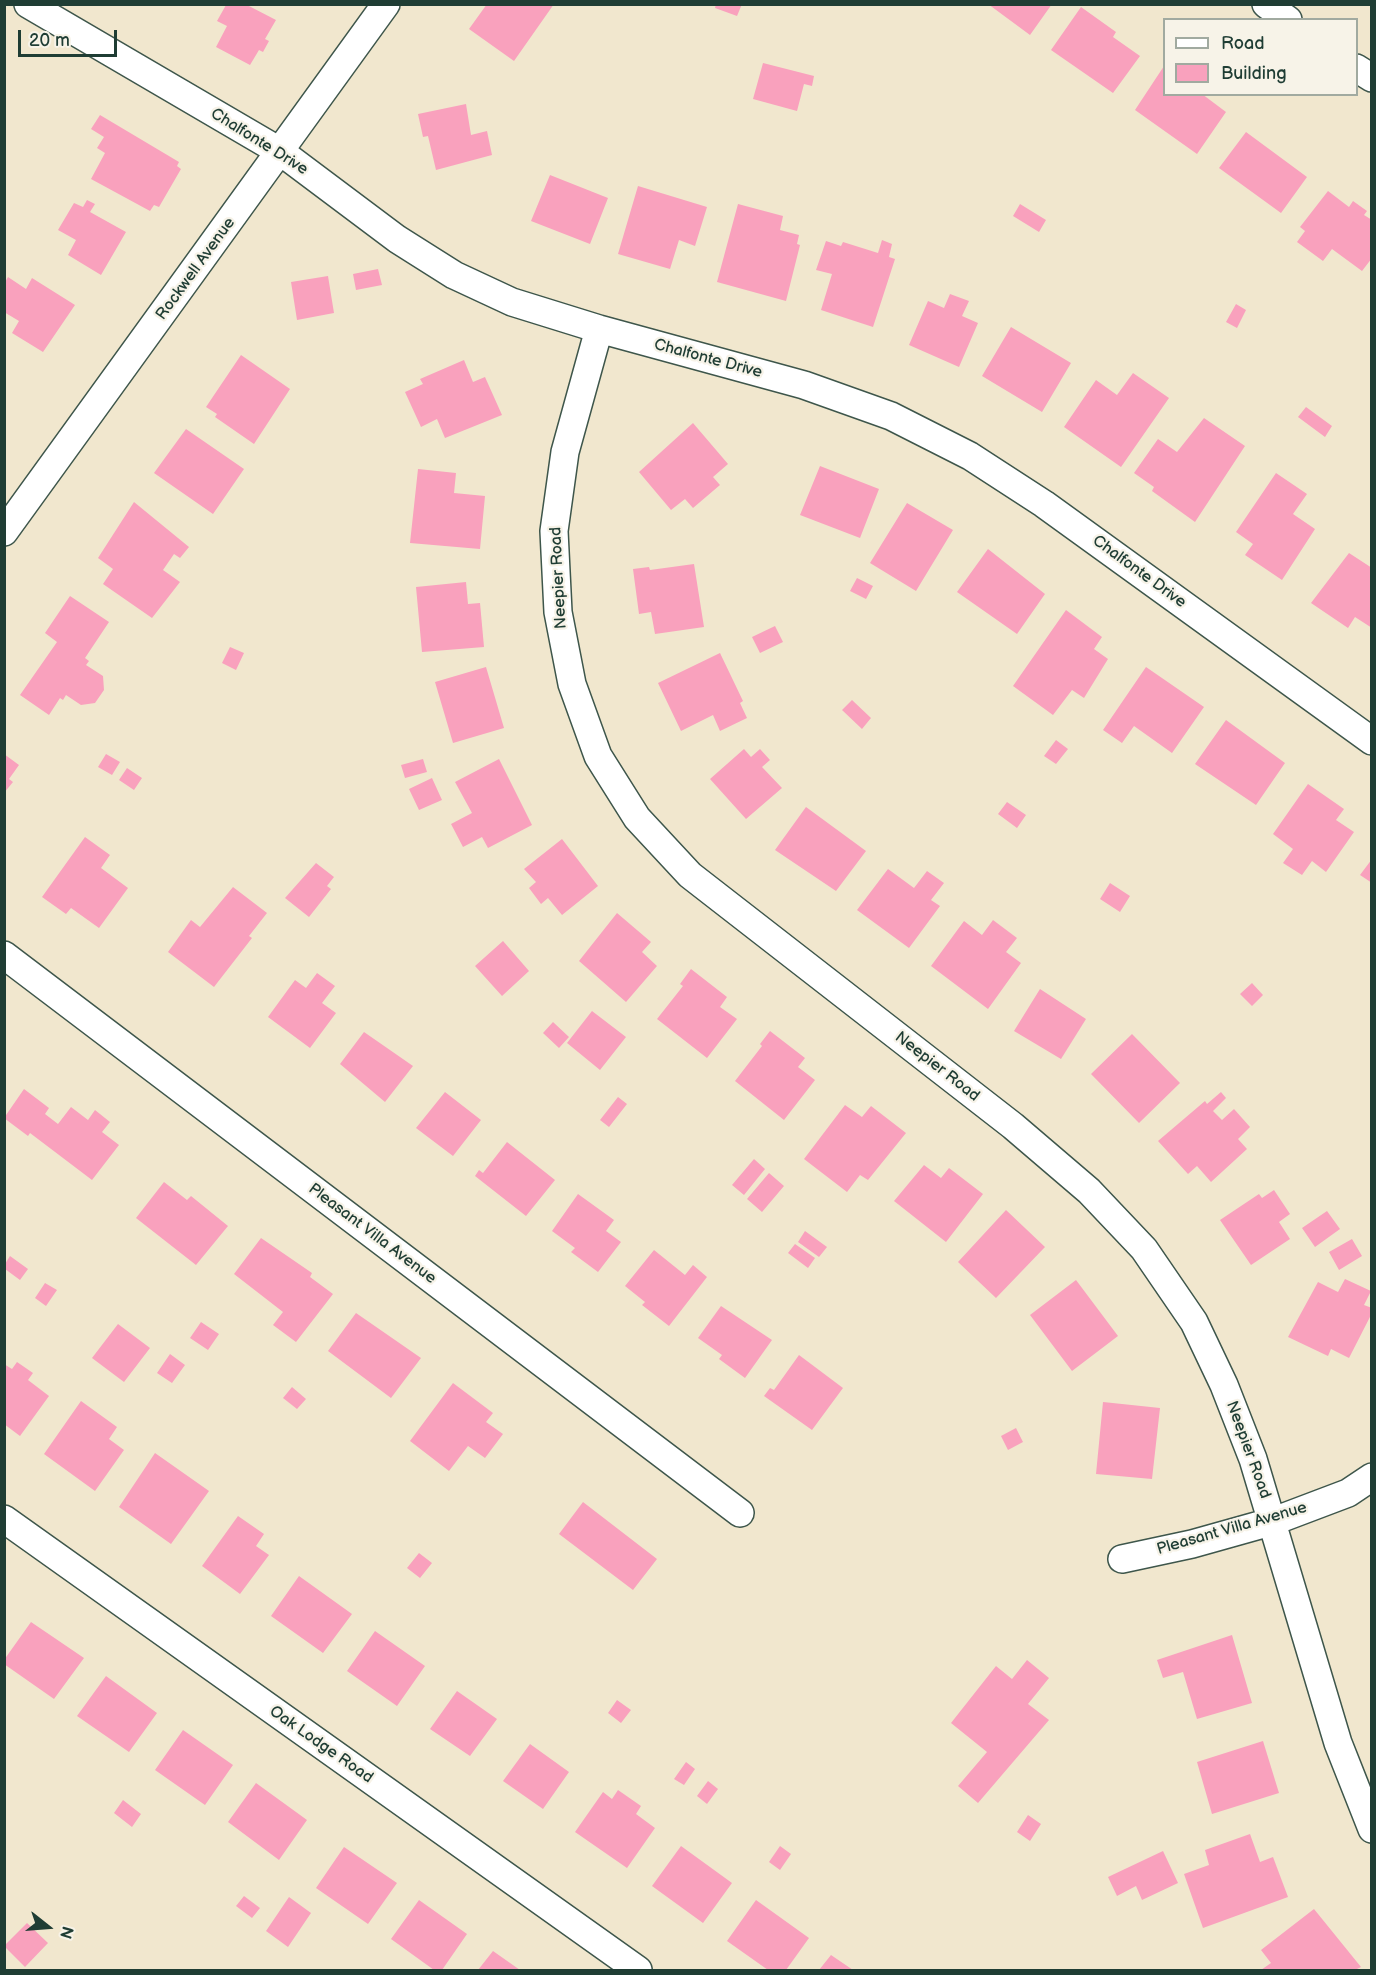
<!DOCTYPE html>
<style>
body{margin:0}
#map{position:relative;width:1376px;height:1975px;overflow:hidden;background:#f1e7ce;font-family:"Balsamiq Sans",sans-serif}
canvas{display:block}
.frame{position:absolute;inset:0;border:6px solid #1f3d34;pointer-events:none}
.legend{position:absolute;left:1163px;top:18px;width:195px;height:78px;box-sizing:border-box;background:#f7f3e8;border:2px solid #a1aaa0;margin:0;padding:8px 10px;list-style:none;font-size:18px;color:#1f3d34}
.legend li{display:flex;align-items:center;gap:12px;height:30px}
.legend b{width:30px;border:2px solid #a1aaa0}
.north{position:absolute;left:18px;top:1897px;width:60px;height:60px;-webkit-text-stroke:4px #f7f3e8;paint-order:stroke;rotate:107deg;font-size:16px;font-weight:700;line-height:24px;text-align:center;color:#1f3d34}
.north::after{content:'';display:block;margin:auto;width:21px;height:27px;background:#1f3d34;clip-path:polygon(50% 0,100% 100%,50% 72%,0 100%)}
.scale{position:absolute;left:18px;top:30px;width:99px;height:27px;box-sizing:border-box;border:3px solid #1f3d34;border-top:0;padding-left:8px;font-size:18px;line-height:21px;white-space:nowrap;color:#1f3d34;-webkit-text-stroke:4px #f7f3e8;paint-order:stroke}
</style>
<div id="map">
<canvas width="1376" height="1975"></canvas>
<div class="frame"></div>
<ul class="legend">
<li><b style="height:8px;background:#fff"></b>Road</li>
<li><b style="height:16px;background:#f9a1bd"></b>Building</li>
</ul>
<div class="north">N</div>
<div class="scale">20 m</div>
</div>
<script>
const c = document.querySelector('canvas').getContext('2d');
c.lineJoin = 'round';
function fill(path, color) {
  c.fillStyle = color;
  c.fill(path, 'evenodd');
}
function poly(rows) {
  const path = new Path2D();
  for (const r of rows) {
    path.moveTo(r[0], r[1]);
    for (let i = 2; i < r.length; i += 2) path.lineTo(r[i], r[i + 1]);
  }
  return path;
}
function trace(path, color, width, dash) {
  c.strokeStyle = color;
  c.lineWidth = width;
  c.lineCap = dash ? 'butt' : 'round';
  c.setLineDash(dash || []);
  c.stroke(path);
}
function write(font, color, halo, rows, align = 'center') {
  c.font = font + ' "Balsamiq Sans",sans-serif';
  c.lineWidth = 4.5;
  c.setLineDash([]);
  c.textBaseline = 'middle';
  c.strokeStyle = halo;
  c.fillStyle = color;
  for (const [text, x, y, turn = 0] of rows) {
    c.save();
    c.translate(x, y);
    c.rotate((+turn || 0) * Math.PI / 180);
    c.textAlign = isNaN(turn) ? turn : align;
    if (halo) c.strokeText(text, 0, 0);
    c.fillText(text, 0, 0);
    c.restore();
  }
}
const building = poly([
 [487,4,554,4,514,61,469,29],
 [716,4,742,4,737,16,715,8],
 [988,4,1052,4,1030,35],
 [226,5,247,5,276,20,265,39,269,41,263,52,259,50,250,65,216,47,227,26,217,21],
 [1081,7,1116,32,1113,37,1140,56,1113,93,1051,50],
 [763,63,814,76,812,86,804,84,797,111,753,99],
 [1164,66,1164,94,1202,94,1226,112,1197,154,1135,110],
 [466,104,471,135,487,131,492,155,436,170,428,136,423,137,418,114],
 [100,115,179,162,177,166,181,169,159,207,154,205,150,211,91,179,105,153,97,148,104,137,91,129],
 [1246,132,1307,177,1281,213,1219,168],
 [550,175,608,198,590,244,531,221],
 [638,186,707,207,695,246,679,240,670,269,618,254],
 [1328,191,1349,207,1353,201,1367,211,1364,215,1372,220,1372,258,1362,271,1332,249,1323,261,1297,242,1305,231,1300,227],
 [87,200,95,204,90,212,126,232,101,275,68,255,76,240,58,230,74,203,83,207],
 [738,204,783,216,780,230,799,235,797,244,800,245,786,301,717,282],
 [1020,204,1046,220,1039,232,1013,216],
 [882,240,892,244,889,257,895,259,873,327,821,310,832,274,816,270,826,241,841,246,843,242,878,253],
 [378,269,382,285,356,290,353,274],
 [328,276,334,313,297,320,291,282],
 [8,277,26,289,32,278,75,305,43,352,12,333,19,321,4,312,4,284],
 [950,294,969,301,962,316,978,323,959,367,909,345,928,301,944,308],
 [1236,304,1246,310,1237,328,1226,322],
 [1011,327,1071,363,1042,412,982,376],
 [241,355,290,389,254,444,215,417,217,414,206,407],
 [464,360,473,382,485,377,502,415,445,438,437,419,421,427,405,392,423,384,420,379],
 [1133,373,1169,398,1121,467,1064,427,1096,380,1117,395],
 [1306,407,1332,426,1325,437,1298,417],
 [1204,418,1245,446,1195,522,1152,491,1154,487,1134,473,1158,439,1177,452],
 [693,423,728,464,713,477,720,485,693,508,685,499,671,510,639,472],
 [186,429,244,469,213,514,154,473],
 [820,466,879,489,860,538,800,515],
 [418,469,456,473,454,493,485,496,480,549,410,543],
 [1276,473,1307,494,1293,514,1315,529,1282,580,1245,555,1253,544,1236,532],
 [134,502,189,547,180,558,174,554,163,570,180,582,152,618,103,584,113,569,98,558],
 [907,503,953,530,916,591,870,563],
 [988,549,1045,594,1017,634,957,592],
 [1349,553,1372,568,1372,628,1355,617,1348,628,1311,603],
 [694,564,704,627,655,634,651,612,639,614,633,569,649,567,650,570],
 [857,578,873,586,866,599,850,591],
 [466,582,468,604,480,603,484,647,422,652,416,587],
 [70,596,109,622,85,658,89,661,86,665,103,676,104,690,95,703,81,705,66,695,63,700,60,698,49,715,20,695,57,642,45,633],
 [1066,610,1102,637,1094,649,1108,659,1084,698,1072,690,1053,715,1013,686],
 [775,626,783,642,760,653,752,637],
 [230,647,244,653,236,670,222,663],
 [720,653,743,701,740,703,747,718,720,731,713,715,681,731,658,683],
 [486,667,504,728,453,743,435,682],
 [1146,667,1204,707,1172,753,1134,726,1122,743,1103,730],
 [852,700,871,718,862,729,842,710],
 [1226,720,1285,763,1256,805,1195,764],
 [1056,740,1068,749,1056,764,1044,756],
 [744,749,751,757,760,749,770,760,762,767,782,788,746,819,710,779],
 [4,754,19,765,9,779,13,782,4,793],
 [106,754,120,762,112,775,98,767],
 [423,759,427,772,405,778,401,765],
 [499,759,532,825,488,848,482,837,463,847,451,824,472,813,455,782],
 [127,768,142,778,134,790,119,780],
 [432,778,442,800,419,810,409,789],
 [1308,784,1344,809,1336,820,1354,832,1326,872,1312,861,1302,875,1283,863,1293,849,1273,834],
 [1007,802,1026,815,1017,828,998,814],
 [806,807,866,851,836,891,775,850],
 [85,837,110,855,101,868,128,888,99,928,71,908,66,914,42,897],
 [562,839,598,886,562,915,548,898,541,904,529,888,536,882,524,869],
 [1372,859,1372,883,1360,875],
 [316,863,334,877,327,886,331,889,309,917,285,898],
 [888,869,914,888,927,871,944,883,931,900,940,906,909,948,857,910],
 [1110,883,1130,896,1120,912,1100,899],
 [233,887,267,913,249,936,252,938,214,987,168,952,191,920,200,927],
 [617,913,651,942,642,952,657,966,626,1002,579,961],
 [993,920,1017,938,1006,952,1021,963,988,1009,931,966,964,921,982,935],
 [503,941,529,971,502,996,475,966],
 [691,969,727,997,720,1007,737,1019,707,1058,657,1019,683,986,680,984],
 [317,973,335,986,322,1003,336,1013,310,1048,268,1017,295,980,306,988],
 [1252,983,1263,995,1252,1006,1240,994],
 [1040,989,1086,1019,1061,1059,1014,1031],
 [592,1011,626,1037,600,1070,567,1043],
 [553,1022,569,1037,559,1048,543,1033],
 [770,1031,805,1058,798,1067,815,1080,784,1120,735,1081,762,1046,760,1044],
 [364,1032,413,1066,385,1102,340,1064],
 [1132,1034,1180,1083,1139,1123,1091,1074],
 [24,1089,49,1108,45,1114,58,1124,71,1107,88,1120,95,1110,110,1122,102,1132,119,1145,92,1180,30,1133,28,1136,4,1118],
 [445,1092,481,1120,453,1156,416,1128],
 [1221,1092,1226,1098,1213,1111,1222,1120,1234,1109,1250,1127,1238,1139,1247,1149,1211,1182,1197,1166,1188,1174,1158,1141,1205,1101,1207,1104],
 [618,1097,627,1104,609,1127,600,1120],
 [845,1105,862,1117,871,1106,906,1133,868,1180,860,1175,847,1192,804,1159],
 [507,1142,555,1180,526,1216,475,1176,479,1170,483,1173],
 [754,1159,765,1169,744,1195,732,1185],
 [924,1165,941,1178,949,1168,983,1194,946,1242,894,1201],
 [769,1173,784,1186,762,1212,747,1199],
 [164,1182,187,1200,191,1196,228,1226,196,1265,136,1218],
 [1274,1190,1290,1214,1279,1222,1290,1239,1251,1265,1220,1220,1259,1194,1262,1198],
 [578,1194,614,1220,606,1231,621,1242,598,1272,571,1252,575,1248,552,1231],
 [1006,1210,1045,1247,996,1298,958,1262],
 [1327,1211,1340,1229,1315,1247,1302,1228],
 [805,1231,827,1247,819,1257,798,1242],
 [261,1238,312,1273,310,1277,333,1294,296,1342,273,1325,283,1312,234,1274],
 [1352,1239,1362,1256,1339,1270,1329,1252],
 [795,1244,815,1258,808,1268,788,1253],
 [654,1250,685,1275,693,1265,707,1277,669,1326,642,1305,645,1302,625,1286],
 [10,1256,28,1269,20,1280,5,1269,5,1264],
 [1345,1279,1371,1291,1364,1305,1372,1308,1372,1313,1349,1358,1331,1349,1328,1356,1288,1337,1318,1282,1338,1292],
 [1076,1280,1118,1336,1072,1371,1030,1315],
 [45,1283,57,1290,46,1306,35,1298],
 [721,1306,772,1340,745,1378,719,1359,722,1355,698,1338],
 [356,1313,421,1358,391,1398,328,1351],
 [201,1322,219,1334,208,1350,190,1338],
 [118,1324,150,1348,124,1382,92,1358],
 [170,1354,185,1365,172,1383,157,1373],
 [799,1355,843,1388,812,1430,764,1396,770,1388,774,1390],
 [17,1362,33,1373,28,1380,49,1396,20,1436,4,1424,4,1364,12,1369],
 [453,1383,493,1413,486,1422,503,1434,485,1458,468,1446,449,1471,410,1441],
 [292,1387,306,1399,297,1409,283,1398],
 [81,1401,117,1427,109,1439,124,1450,95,1491,44,1454],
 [1103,1402,1160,1408,1152,1479,1096,1474],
 [1016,1428,1023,1442,1008,1450,1001,1436],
 [155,1453,209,1491,171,1544,119,1507],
 [583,1502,657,1559,633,1590,559,1534],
 [238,1516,264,1534,256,1546,269,1555,240,1594,202,1566],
 [419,1553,432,1563,420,1578,407,1568],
 [299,1576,352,1614,323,1653,271,1616],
 [31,1622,84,1658,54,1699,4,1664,4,1660],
 [375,1631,425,1666,397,1706,347,1671],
 [1232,1635,1252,1703,1197,1719,1183,1672,1163,1678,1157,1660],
 [1027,1660,1049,1678,1028,1704,1049,1720,978,1803,958,1786,987,1752,951,1723,996,1666,1012,1679],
 [106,1676,157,1713,129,1752,77,1716],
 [457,1691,497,1719,470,1756,430,1729],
 [617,1700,631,1710,621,1723,608,1713],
 [183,1730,233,1765,205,1805,155,1770],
 [1263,1741,1279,1793,1212,1814,1197,1762],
 [530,1744,569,1772,543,1809,503,1781],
 [686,1762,695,1769,684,1785,674,1779],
 [708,1781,718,1789,707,1804,697,1796],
 [256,1783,307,1820,279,1860,228,1822],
 [618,1790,641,1806,636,1814,655,1828,627,1868,575,1832,603,1792,612,1799],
 [123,1800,141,1814,132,1827,114,1813],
 [1028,1815,1041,1824,1030,1841,1017,1832],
 [1250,1834,1260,1862,1273,1857,1288,1897,1203,1928,1184,1874,1209,1865,1205,1850],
 [681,1846,732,1883,703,1923,652,1886],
 [780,1846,791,1854,780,1870,769,1862],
 [344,1847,397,1883,368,1924,316,1888],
 [1163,1851,1178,1883,1142,1900,1136,1886,1117,1896,1108,1877],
 [244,1896,260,1908,252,1918,236,1906],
 [289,1897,311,1913,288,1947,266,1931],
 [419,1900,467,1934,442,1970,434,1970,391,1939],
 [756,1900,809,1938,786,1970,768,1970,727,1941],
 [1314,1909,1361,1967,1355,1970,1261,1970,1271,1963,1261,1950],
 [27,1923,48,1943,25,1967,4,1946],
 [493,1951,520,1970,478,1970],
 [831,1955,853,1970,819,1970]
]);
const minor = poly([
 [28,4,281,152,397,239,454,275,512,302,599,329,804,385,891,416,970,456,1044,504,1372,741],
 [1266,4,1288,20],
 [1356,68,1372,78],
 [599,329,565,452,554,531,558,612,572,684,598,756,637,818,690,875,1013,1126,1089,1191,1144,1249,1194,1322,1224,1385,1253,1459,1338,1743,1372,1829],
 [4,532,386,4],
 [4,955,740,1513],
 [4,1519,638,1970],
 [1122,1559,1192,1544,1274,1521,1348,1493,1372,1477]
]);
const streetNames = [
 ["Chalfonte Drive",259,142,32],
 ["Rockwell Avenue",196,269,-54],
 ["Chalfonte Drive",708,359,15],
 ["Chalfonte Drive",1139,572,36],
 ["Neepier Road",559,578,-93],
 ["Neepier Road",937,1067,38],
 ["Pleasant Villa Avenue",372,1234,37],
 ["Neepier Road",1248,1450,70],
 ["Pleasant Villa Avenue",1232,1529,-16],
 ["Oak Lodge Road",321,1745,35]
];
fill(building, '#f9a1bd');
trace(minor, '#3e564b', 30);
trace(minor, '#fff', 27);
write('16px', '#1f3d34', '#f7f3e8', streetNames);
</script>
